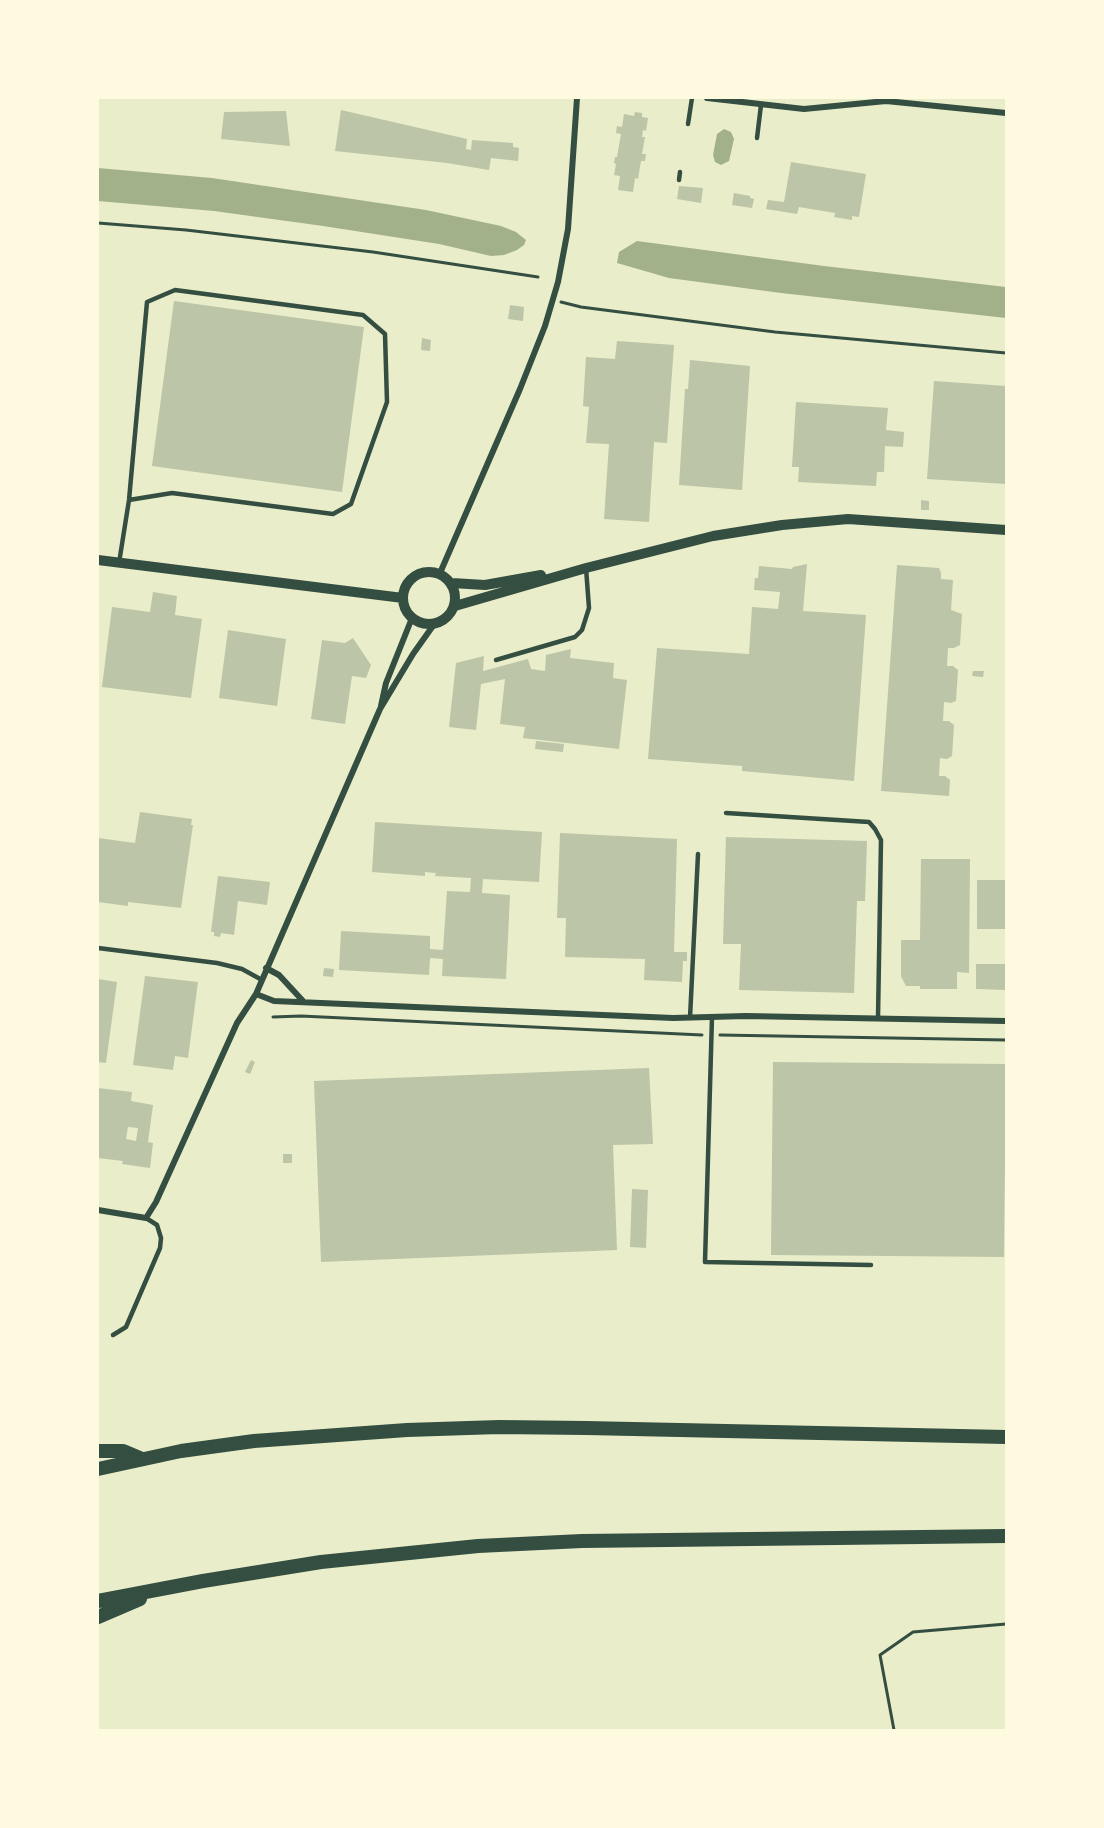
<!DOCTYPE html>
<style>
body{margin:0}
#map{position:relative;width:1104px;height:1828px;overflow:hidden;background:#e9edc9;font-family:Roboto,sans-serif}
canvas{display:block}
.frame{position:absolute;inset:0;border:99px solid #fefae0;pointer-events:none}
</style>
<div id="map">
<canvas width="1104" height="1828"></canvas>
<div class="frame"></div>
</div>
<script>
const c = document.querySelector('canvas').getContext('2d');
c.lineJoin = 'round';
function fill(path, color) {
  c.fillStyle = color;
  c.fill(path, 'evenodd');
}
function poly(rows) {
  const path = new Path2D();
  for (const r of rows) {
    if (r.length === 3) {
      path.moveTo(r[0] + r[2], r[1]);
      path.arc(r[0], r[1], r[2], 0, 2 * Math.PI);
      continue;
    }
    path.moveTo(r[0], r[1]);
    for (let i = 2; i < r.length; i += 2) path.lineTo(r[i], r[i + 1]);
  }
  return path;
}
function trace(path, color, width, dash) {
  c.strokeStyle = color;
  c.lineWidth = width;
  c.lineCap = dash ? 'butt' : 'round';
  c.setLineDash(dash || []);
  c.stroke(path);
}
const water = poly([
 [724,129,731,132,734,139,729,161,721,165,715,162,713,155,717,134],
 [98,168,212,178,426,210,501,226,516,232,526,240,524,245,517,250,504,255,491,256,439,244,323,226,214,211,98,201],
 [637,241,824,266,1006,287,1006,318,781,293,669,278,617,263,619,252]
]);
const building = poly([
 [341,110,467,139,466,149,471,150,472,140,513,143,513,147,519,148,518,161,491,158,489,170,447,163,335,151],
 [286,111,290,146,221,139,224,112],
 [635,112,642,113,642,117,648,118,646,131,643,130,642,137,645,137,642,154,646,154,645,161,641,161,638,179,635,178,633,192,618,190,620,176,614,175,616,164,614,163,615,157,617,157,621,134,616,133,617,126,622,127,624,114,634,116],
 [791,162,866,174,859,217,852,216,852,220,834,217,835,213,799,207,797,214,766,209,768,200,784,202],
 [679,186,703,188,701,203,677,199],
 [734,193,750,196,750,198,754,199,752,208,732,205],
 [174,301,364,327,342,492,152,466],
 [510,305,524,307,523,321,508,319],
 [422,338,431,340,430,351,421,350],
 [617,341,674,345,667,443,654,442,649,522,604,519,609,444,586,443,589,407,583,406,586,357,615,359],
 [690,360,750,366,742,490,679,485,685,389,688,389],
 [934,381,1006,386,1006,484,927,479],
 [796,402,888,408,886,430,904,432,903,447,885,446,884,472,877,472,876,486,798,482,799,467,792,467],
 [921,500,929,501,929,510,921,510],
 [807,564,803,611,866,615,854,781,742,771,742,766,648,759,657,648,749,654,752,607,778,609,780,592,754,590,755,578,758,578,759,566,792,569,793,567],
 [897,565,939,568,941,573,941,579,953,580,951,610,962,614,960,645,954,648,948,648,947,666,953,666,958,670,956,701,951,703,944,702,943,721,949,721,954,725,952,756,947,759,940,758,939,776,945,776,950,780,949,796,881,791],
 [153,592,177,596,175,615,202,619,191,698,102,687,112,607,150,612],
 [228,630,286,639,277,706,219,698],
 [353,638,371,665,366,678,352,676,345,724,311,719,322,640,345,643],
 [571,649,570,658,614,663,613,678,627,680,619,749,523,738,525,727,500,724,505,679,481,684,476,730,449,727,456,663,484,656,483,671,528,659,531,669,545,671,546,655],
 [973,671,984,671,983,677,972,676],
 [536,741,564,744,563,752,535,749],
 [140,812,192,819,191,825,193,825,181,908,128,902,128,906,98,902,98,838,135,843],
 [375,822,542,832,539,882,483,879,482,893,510,895,506,979,442,976,443,959,430,958,429,975,339,970,341,931,430,936,430,949,443,950,447,891,470,892,471,878,435,876,436,873,425,872,425,876,372,872],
 [560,833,677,839,674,952,687,952,687,961,683,961,682,982,644,980,645,959,565,957,566,918,557,918],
 [726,837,867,841,865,901,857,901,854,993,739,990,741,944,723,944],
 [921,859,970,859,969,973,957,972,957,989,920,989,920,986,906,986,901,976,901,940,920,940],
 [218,876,270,882,267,905,238,901,234,935,221,933,220,937,214,936,214,932,211,932],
 [977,880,1006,880,1006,929,977,929],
 [976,964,1006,964,1006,990,976,989],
 [324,968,334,969,333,977,323,976],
 [145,976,198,982,188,1058,175,1056,173,1070,133,1065],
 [98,979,117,982,106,1063,98,1062],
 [251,1060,255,1062,250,1074,245,1072],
 [773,1062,1006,1064,1004,1257,771,1255],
 [649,1068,653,1144,613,1145,617,1250,321,1262,314,1081],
 [98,1088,132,1092,131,1101,153,1105,148,1142,153,1143,150,1168,122,1164,123,1161,98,1158],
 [128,1127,138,1128,136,1141,126,1139],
 [283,1154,292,1154,292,1163,283,1163],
 [632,1189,648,1190,646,1248,630,1247]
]);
const path = poly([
 [98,223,186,230,373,252,538,277],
 [561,302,581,307,775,332,1006,353],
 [273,1017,301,1016,702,1035],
 [720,1035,1006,1040],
 [894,1730,880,1655,913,1632,1006,1624]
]);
const service = poly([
 [688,124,692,98],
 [757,138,761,105],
 [679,180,680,172],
 [119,563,129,500,147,302,175,290,363,315,385,334,387,402,351,504,333,514,172,493,129,500],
 [496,660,575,637,582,630,589,608,586,568],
 [726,813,869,822,875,829,881,840,878,1018],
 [98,948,217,963,242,969,262,980],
 [712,1017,705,1262,871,1265],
 [690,1018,698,854],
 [113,1335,126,1327,160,1248,161,1238,157,1225,146,1218]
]);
const minor = poly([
 [707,98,804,109,886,101,1006,113],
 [440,573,520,389,545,326,558,282,568,229,577,98],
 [381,706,386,683,412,618],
 [266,968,279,975,303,1001],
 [256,994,274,1001,673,1018,746,1016,1006,1021],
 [98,1210,146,1218,156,1202,237,1023,256,994,380,709,413,654,435,623]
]);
const tertiary = poly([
 [98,560,403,598],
 [429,598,26],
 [452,583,485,585,541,575],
 [455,606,586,568,713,536,782,525,848,519,1006,530]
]);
const trunk = poly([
 [98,1451,123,1451,142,1459],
 [98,1469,181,1451,254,1441,407,1430,499,1427,586,1428,1006,1437],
 [98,1601,203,1581,321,1562,478,1546,582,1541,1006,1536],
 [98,1617,140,1599]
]);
fill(water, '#a3b18a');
fill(building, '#bcc5a7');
trace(path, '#344e41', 3);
trace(service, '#344e41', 4.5);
trace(minor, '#344e41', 6);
trace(tertiary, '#344e41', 10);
trace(trunk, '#344e41', 14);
</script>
